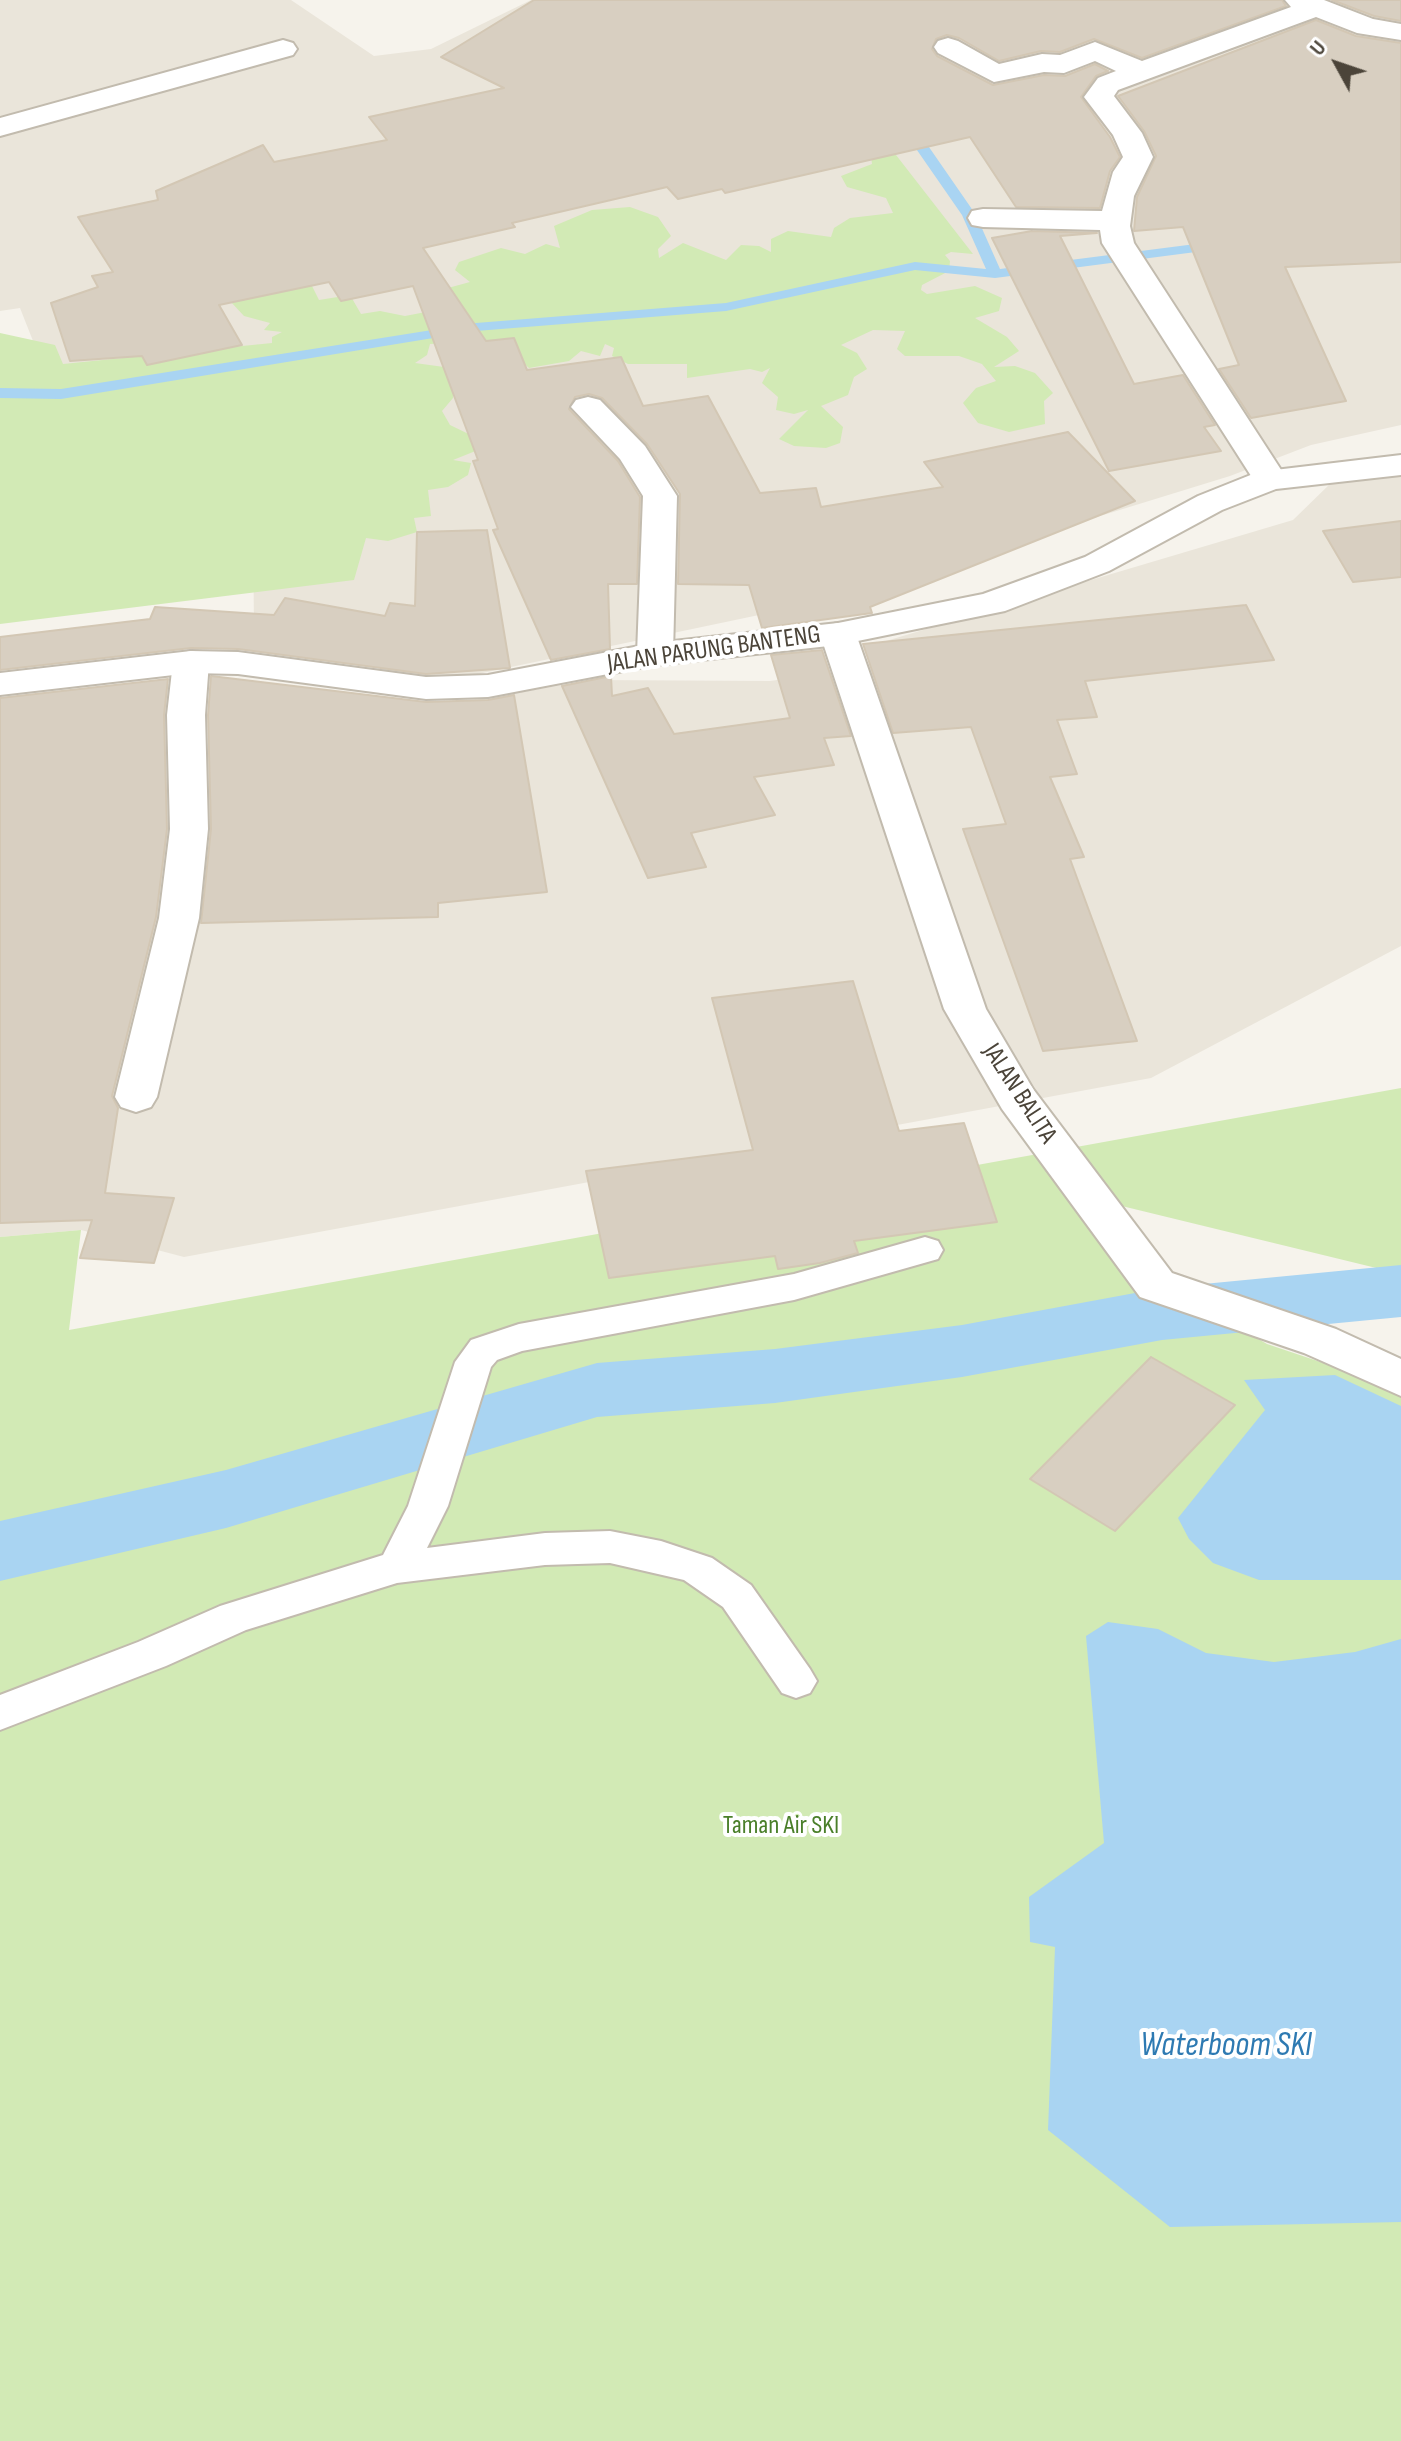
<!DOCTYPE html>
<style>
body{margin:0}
#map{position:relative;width:1401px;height:2441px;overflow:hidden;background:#f6f3ec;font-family:"Sofia Sans Condensed",sans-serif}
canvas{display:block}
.north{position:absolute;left:1297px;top:24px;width:80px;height:80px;-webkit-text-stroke:6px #fff;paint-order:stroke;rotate:310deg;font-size:22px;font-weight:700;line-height:32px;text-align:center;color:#4b4439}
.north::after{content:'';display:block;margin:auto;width:28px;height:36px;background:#4b4439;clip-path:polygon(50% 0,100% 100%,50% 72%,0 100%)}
</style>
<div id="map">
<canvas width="1401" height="2441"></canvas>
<div class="north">U</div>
</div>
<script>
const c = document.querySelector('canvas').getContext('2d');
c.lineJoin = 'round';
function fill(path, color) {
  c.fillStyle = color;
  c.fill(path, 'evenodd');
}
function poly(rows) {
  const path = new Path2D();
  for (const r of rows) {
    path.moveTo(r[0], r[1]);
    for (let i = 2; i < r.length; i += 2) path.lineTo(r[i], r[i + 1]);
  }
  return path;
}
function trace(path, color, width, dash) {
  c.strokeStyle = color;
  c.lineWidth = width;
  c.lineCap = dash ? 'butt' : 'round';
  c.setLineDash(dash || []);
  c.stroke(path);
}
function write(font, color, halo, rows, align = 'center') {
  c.font = font + ' "Sofia Sans Condensed",sans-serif';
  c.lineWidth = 8;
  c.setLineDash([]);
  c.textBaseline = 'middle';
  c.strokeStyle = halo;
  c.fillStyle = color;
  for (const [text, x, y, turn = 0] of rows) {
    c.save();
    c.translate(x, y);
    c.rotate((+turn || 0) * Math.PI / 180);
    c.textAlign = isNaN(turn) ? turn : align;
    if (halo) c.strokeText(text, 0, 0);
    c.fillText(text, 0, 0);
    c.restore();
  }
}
const residential = poly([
 [0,0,291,0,374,56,431,49,531,0,1401,0,1401,425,1311,445,1230,476,821,602,430,684,254,630,253,525,48,379,20,308,0,311],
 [1401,476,1401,946,1151,1078,184,1257,81,1230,0,1237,0,700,181,683,208,752,395,764,448,705,590,680,770,681,866,667,886,641,1293,520,1333,481]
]);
const green = poly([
 [867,125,889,146,973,254,951,252,945,255,950,261,949,271,922,285,921,290,927,294,975,286,1002,298,999,311,975,318,1007,337,1019,351,994,367,1015,366,1035,373,1053,393,1044,401,1045,424,1009,432,978,423,963,403,976,388,996,381,982,364,959,356,905,356,897,349,905,331,873,330,841,345,857,353,867,369,854,377,848,395,821,406,843,427,840,443,826,448,794,446,779,439,808,410,794,414,776,410,778,397,762,383,770,368,762,372,750,369,687,378,687,364,628,364,612,356,614,348,605,344,600,356,581,351,569,361,529,368,518,358,464,342,430,344,427,355,415,363,444,367,453,376,453,398,442,411,450,425,481,440,478,450,453,460,471,463,468,475,448,487,428,490,431,516,414,518,417,532,388,541,366,538,354,580,0,624,0,333,55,345,63,364,272,343,272,337,282,332,264,330,270,323,244,316,231,302,310,282,319,300,350,295,361,314,380,311,405,316,436,310,448,288,470,282,455,270,459,262,501,248,525,254,546,244,560,248,554,226,592,210,630,207,658,217,671,236,658,249,659,258,683,243,726,260,741,245,759,246,771,252,771,239,788,231,831,237,834,228,850,218,893,213,886,198,847,187,841,176,872,164],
 [1401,1088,1401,1274,1093,1199,1163,1283,1267,1344,1401,1389,1401,2441,0,2441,0,1237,81,1230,69,1330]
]);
const water = poly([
 [1335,1375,1401,1406,1401,1580,1259,1580,1213,1563,1189,1539,1178,1518,1265,1410,1244,1380],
 [1108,1622,1158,1629,1206,1653,1274,1662,1355,1652,1401,1639,1401,2222,1170,2227,1048,2130,1055,1947,1030,1942,1029,1897,1104,1843,1086,1636]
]);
const stream = poly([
 [903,124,913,124,976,215,1000,269,1219,241,1226,245,1219,249,995,278,915,270,726,311,476,331,61,399,0,398,0,388,61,389,476,323,726,303,915,262,986,269,962,215,901,127,903,124]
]);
const canal = poly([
 [1401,1265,1401,1317,1162,1340,962,1377,775,1403,597,1417,226,1528,0,1581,0,1521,226,1470,597,1363,775,1349,962,1325,1162,1288,1401,1265]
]);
const building = poly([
 [534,0,1282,0,1286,6,1142,58,1094,39,1060,52,1041,51,999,61,959,38,947,35,936,39,932,49,937,56,993,85,1044,75,1065,76,1095,64,1108,71,1096,76,1081,97,1110,137,1120,157,1110,171,1100,208,1016,207,970,137,725,193,722,189,678,199,667,187,512,223,515,227,423,248,486,341,514,338,527,370,621,357,643,406,708,396,760,493,816,488,821,507,943,487,924,462,1068,432,1135,501,870,607,872,613,762,628,749,585,678,584,680,494,647,444,602,398,589,394,575,397,569,409,618,461,640,497,637,584,608,584,610,649,551,660,493,530,498,529,473,461,478,460,413,286,341,301,329,282,219,305,242,345,147,365,142,356,70,361,51,303,98,287,92,276,113,272,78,217,158,200,156,191,263,145,274,162,387,140,369,117,504,88,441,57,534,0],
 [1332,0,1401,0,1401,21,1374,16,1332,0],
 [1316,20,1356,36,1401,43,1401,262,1285,267,1346,401,1251,418,1219,369,1239,365,1183,227,1134,231,1137,197,1156,156,1144,131,1118,96,1316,20],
 [1032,231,1097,233,1060,236,1134,384,1183,375,1215,425,1204,427,1221,451,1109,471,992,238,1032,231],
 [1401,521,1401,577,1353,582,1323,531,1401,521],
 [487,530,510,668,426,674,238,649,191,648,0,670,0,637,150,619,155,607,274,615,285,598,385,616,390,603,415,606,417,532,487,530],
 [1246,605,1274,660,1085,681,1097,717,1057,720,1077,774,1050,777,1084,857,1070,859,1137,1041,1043,1051,963,829,1006,824,971,727,893,733,863,644,1246,605],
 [822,650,851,736,824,738,834,765,754,777,775,815,691,833,706,867,648,878,562,686,611,676,612,696,648,688,674,734,790,718,771,655,822,650],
 [211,676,426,702,488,700,514,695,547,892,438,903,438,917,201,923,211,829,208,715,211,676],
 [168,679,164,715,167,829,156,917,112,1096,118,1108,105,1193,174,1198,154,1263,80,1258,92,1220,0,1223,0,698,168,679],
 [853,981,899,1131,964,1123,997,1222,854,1241,858,1253,820,1263,778,1269,775,1256,609,1278,586,1171,753,1150,712,998,853,981],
 [1151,1357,1235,1405,1115,1531,1030,1479,1151,1357]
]);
const service = poly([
 [925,1237,938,1241,943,1250,938,1259,794,1300,522,1351,497,1360,491,1367,448,1506,427,1548,545,1533,610,1531,661,1541,712,1558,751,1585,810,1669,817,1681,810,1693,796,1698,782,1693,723,1607,684,1580,610,1563,545,1565,397,1583,246,1630,166,1666,0,1730,0,1695,138,1642,220,1606,383,1555,408,1506,455,1362,471,1340,519,1324,794,1274,925,1237]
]);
const minor = poly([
 [1285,0,1324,0,1373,19,1401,24,1401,40,1357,33,1316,17,1118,90,1114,96,1142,133,1153,157,1134,196,1130,226,1134,243,1287,479,1282,486,1270,489,1258,486,1253,479,1102,243,1100,230,983,227,972,225,968,218,972,211,983,209,1102,211,1113,172,1123,157,1113,135,1084,97,1098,78,1116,71,1095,61,1064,73,1044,72,994,82,938,53,934,47,938,41,948,38,958,41,999,64,1042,54,1060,55,1095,42,1142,61,1291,7,1285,0],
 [283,40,293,43,297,49,293,55,0,136,0,118,283,40],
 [588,397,600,400,645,446,677,496,673,654,668,662,655,665,642,662,637,654,643,496,620,459,571,407,576,400,588,397],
 [838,623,851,626,856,634,986,1009,1033,1089,1172,1273,1336,1329,1401,1359,1401,1396,1304,1353,1140,1297,1002,1109,944,1009,820,634,825,626,838,623],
 [191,651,204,654,209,662,205,715,208,829,199,918,157,1097,151,1107,136,1112,121,1107,115,1097,159,918,170,829,167,715,173,662,178,654,191,651]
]);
const tertiary = poly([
 [1401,455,1401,475,1276,489,1222,510,1109,571,1005,611,838,645,655,665,488,697,426,699,238,674,191,673,0,695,0,673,191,651,238,652,426,677,488,675,655,643,838,623,983,594,1085,557,1198,496,1258,472,1401,455]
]);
const streetNames = [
 ["JALAN PARUNG BANTENG",714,650,-8],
 ["JALAN BALITA",1019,1094,57]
];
const parkNames = [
 ["Taman Air SKI",781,1826]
];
const nearWaternames = [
 ["Waterboom SKI",1226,2046]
];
fill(residential, '#eae5da');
fill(green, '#d2eab5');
fill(water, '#a9d4f2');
fill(stream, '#a9d4f2');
fill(canal, '#a9d4f2');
fill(building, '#d8cfc1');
trace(building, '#d3c7b4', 2);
trace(service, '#c2bbae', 4);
trace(minor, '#c2bbae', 4);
trace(tertiary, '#c2bbae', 4);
fill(service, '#fff');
fill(minor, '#fff');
fill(tertiary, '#fff');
write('26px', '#4b4439', '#fff', streetNames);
write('26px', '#4a7f2a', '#fff', parkNames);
write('italic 34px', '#2e7ab2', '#fff', nearWaternames);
</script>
